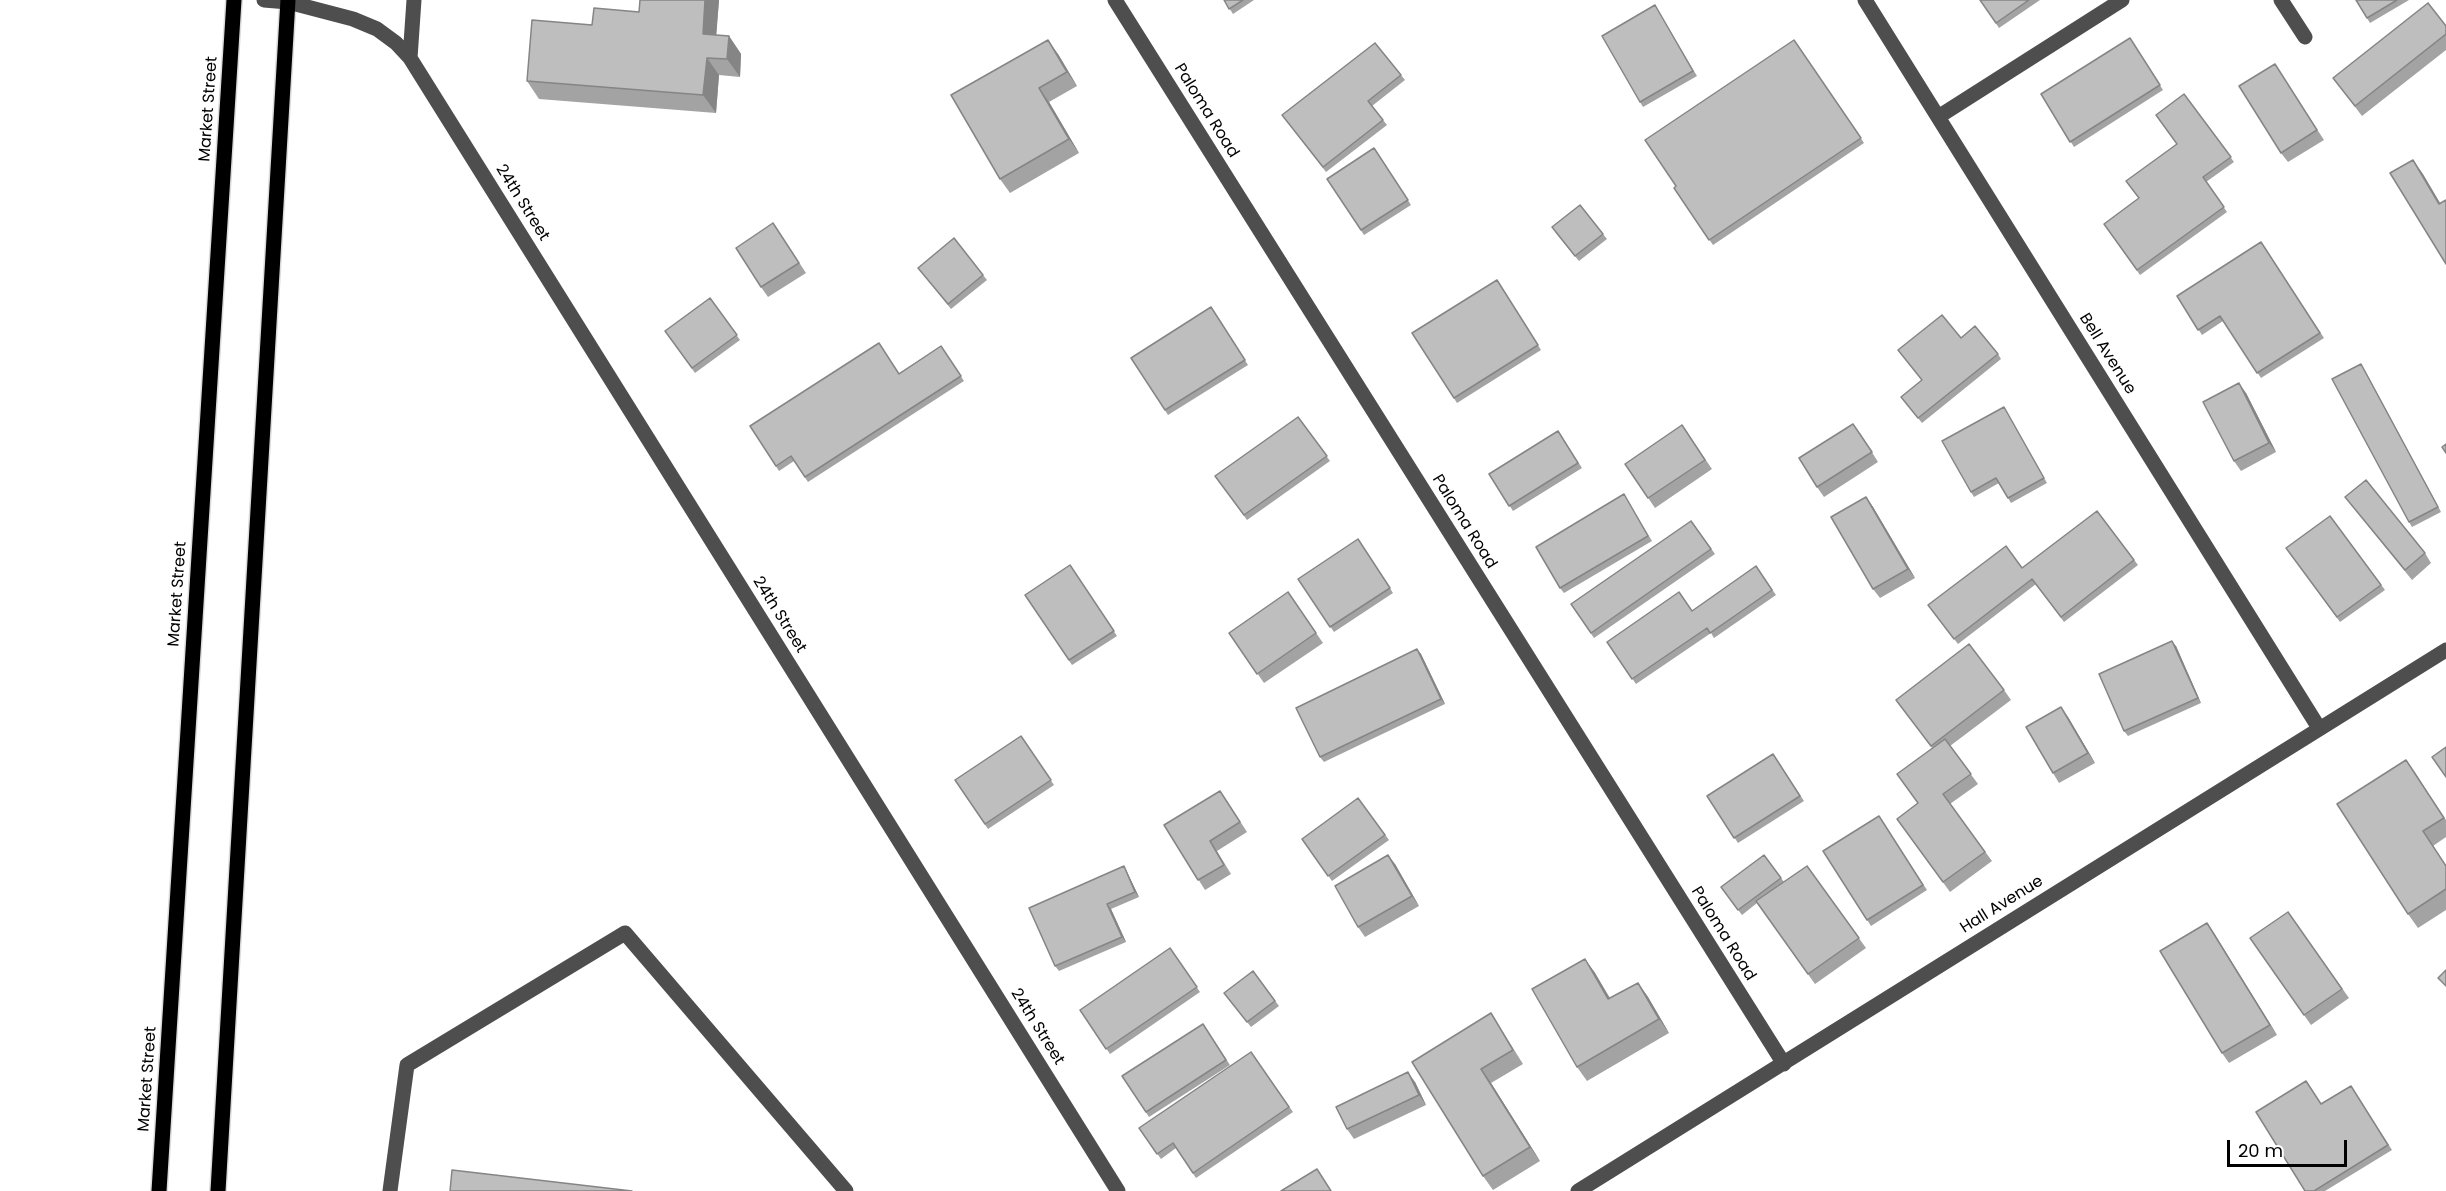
<!DOCTYPE html>
<style>
body{margin:0}
#map{position:relative;width:2446px;height:1191px;overflow:hidden;background:#fff;font-family:Poppins,sans-serif}
canvas{display:block}
.scale{position:absolute;left:2227px;top:1140px;width:120px;height:27px;box-sizing:border-box;border:3px solid #000;border-top:0;padding-left:8px;font-size:18px;line-height:21px;white-space:nowrap;color:#000;-webkit-text-stroke:4px #fff;paint-order:stroke}
</style>
<div id="map">
<canvas width="2446" height="1191"></canvas>
<div class="scale">20 m</div>
</div>
<script>
const c = document.querySelector('canvas').getContext('2d');
c.lineJoin = 'round';
function poly(rows) {
  const path = new Path2D();
  for (const r of rows) {
    path.moveTo(r[0], r[1]);
    for (let i = 2; i < r.length; i += 2) path.lineTo(r[i], r[i + 1]);
  }
  return path;
}
function trace(path, color, width, dash) {
  c.strokeStyle = color;
  c.lineWidth = width;
  c.lineCap = dash ? 'butt' : 'round';
  c.setLineDash(dash || []);
  c.stroke(path);
}
function fill(path, color) {
  c.fillStyle = color;
  c.fill(path, 'evenodd');
}
function write(font, color, halo, rows, align = 'center') {
  c.font = font + ' Poppins,sans-serif';
  c.lineWidth = 5;
  c.setLineDash([]);
  c.textBaseline = 'middle';
  c.strokeStyle = halo;
  c.fillStyle = color;
  for (const [text, x, y, turn = 0] of rows) {
    c.save();
    c.translate(x, y);
    c.rotate((+turn || 0) * Math.PI / 180);
    c.textAlign = isNaN(turn) ? turn : align;
    if (halo) c.strokeText(text, 0, 0);
    c.fillText(text, 0, 0);
    c.restore();
  }
}
const minor = poly([
 [264,0,288,2,353,19,377,29,396,43,410,58,1118,1191],
 [1115,0,1784,1064],
 [1865,0,2319,728],
 [2281,0,2305,37],
 [410,58,414,0],
 [1938,117,2122,0],
 [390,1191,407,1065,625,933,846,1191],
 [1578,1191,2446,650]
]);
const major = poly([
 [159,1191,234,0],
 [218,1191,288,0]
]);
const wall = poly([
 [640,0,719,0,716,35,729,36,741,54,740,77,719,75,716,113,539,99,527,81,639,12],
 [1224,0,1254,0,1233,14],
 [1980,0,2040,0,1999,28],
 [2356,0,2409,0,2370,23],
 [1655,5,1697,76,1643,107,1640,102],
 [2446,26,2446,50,2362,116,2333,78],
 [2130,38,2163,90,2074,147,2041,94],
 [1794,40,1864,143,1713,245,1674,188],
 [1058,54,1077,86,1049,102,1079,153,1010,193,1000,179,951,95],
 [2281,74,2324,140,2288,162,2281,153],
 [1401,75,1405,80,1372,106,1387,125,1326,172,1282,115],
 [2184,94,2234,162,2206,182,2227,212,2140,275,2104,224,2139,199,2177,144],
 [1374,148,1411,205,1364,235,1327,179],
 [773,223,806,273,768,297,761,287],
 [1555,232,1603,234,1607,239,1579,261],
 [2261,242,2324,338,2261,378,2223,321,2202,335,2177,296],
 [918,268,983,275,987,280,951,309],
 [1497,280,1541,350,1457,403,1412,333],
 [710,298,740,340,695,373,665,331],
 [1211,307,1248,365,1168,415,1131,358],
 [1961,338,1998,354,2001,359,1922,423,1901,397,1922,381],
 [941,346,964,381,808,482,794,461,779,471,750,426,899,373],
 [2364,369,2441,512,2412,527,2409,522],
 [2246,393,2276,452,2241,471,2234,461],
 [2004,407,2047,483,2011,503,1999,483,1974,497,1971,492],
 [1298,417,1330,461,1247,520,1215,476],
 [1682,425,1712,469,1655,508,1625,464],
 [1558,431,1582,468,1513,511,1489,474],
 [1860,433,1878,462,1824,497,1817,487],
 [1866,497,1873,507,1915,578,1880,598,1873,589],
 [2345,497,2425,553,2431,563,2412,580,2352,506],
 [1627,499,1652,541,1564,593,1560,588],
 [2097,511,2138,565,2064,622,2036,584,1958,644,1928,605,2022,568],
 [2330,516,2385,590,2340,622,2286,548],
 [1691,521,1715,554,1594,638,1571,604],
 [1358,539,1393,593,1334,632,1298,579],
 [1070,565,1117,636,1072,665,1025,595],
 [1756,566,1776,595,1714,638,1711,633,1636,684,1607,642,1692,611],
 [1288,592,1323,643,1264,683,1229,633],
 [2176,646,2201,703,2128,736,2124,731],
 [1417,649,1421,654,1445,704,1324,762,1320,757],
 [2004,690,2011,700,1950,746,1978,784,1950,804,1992,861,1950,892,1897,819,1918,803,1932,748,1896,700],
 [2068,717,2095,763,2059,783,2053,773],
 [1021,736,1054,785,988,829,955,780],
 [1773,754,1804,801,1738,843,1707,796],
 [2406,760,2446,820,2446,837,2433,846,2446,865,2446,910,2418,928,2408,914],
 [1358,798,1389,840,1332,881,1302,839],
 [1227,801,1247,832,1217,851,1231,874,1205,890,1164,825],
 [1879,816,1927,890,1871,926,1823,851],
 [1764,855,1784,882,1807,866,1866,948,1815,984,1757,903,1742,915,1721,887],
 [1395,864,1419,906,1365,937,1358,927],
 [1127,872,1139,897,1111,909,1126,942,1059,971,1055,966],
 [2288,912,2349,998,2311,1025,2250,938],
 [2207,923,2277,1035,2229,1063,2222,1053],
 [1170,948,1200,992,1110,1054,1080,1010],
 [1585,959,1595,973,1610,998,1638,983,1648,997,1669,1033,1587,1081,1577,1067],
 [1253,971,1279,1006,1251,1027,1224,993],
 [1491,1013,1523,1064,1491,1083,1540,1161,1493,1190,1483,1176,1412,1062],
 [1203,1024,1230,1065,1149,1117,1122,1076],
 [1251,1052,1293,1112,1196,1178,1176,1148,1161,1159,1139,1128],
 [1415,1082,1426,1105,1354,1139,1347,1129],
 [2351,1086,2392,1150,2325,1191,2305,1191,2321,1104]
]);
const shadedWall = poly([
 [705,0,719,0,715,52,703,34],
 [729,36,741,54,740,77,727,59],
 [1048,40,1058,54,1077,86,1067,72],
 [707,58,719,75,716,113,703,95],
 [1039,88,1049,102,1079,153,1069,139],
 [2413,160,2423,174,2446,213,2439,204],
 [2361,364,2364,369,2441,512,2438,507],
 [2239,383,2246,393,2276,452,2269,443],
 [1866,497,1873,507,1915,578,1908,569],
 [2172,641,2176,646,2201,703,2198,698],
 [1417,649,1421,654,1445,704,1441,699],
 [2061,707,2068,717,2095,763,2088,753],
 [2406,760,2416,774,2446,821,2444,818],
 [1388,855,1395,864,1419,906,1412,896],
 [1124,866,1127,872,1139,897,1135,892],
 [1107,904,1111,909,1126,942,1122,937],
 [2207,923,2214,933,2277,1035,2270,1025],
 [1585,959,1595,973,1618,1013,1608,999],
 [1638,983,1648,997,1669,1033,1659,1019],
 [1481,1069,1491,1083,1540,1161,1530,1147],
 [1408,1072,1415,1082,1426,1105,1419,1095]
]);
const building = poly([
 [640,0,705,0,703,34,729,36,727,59,707,58,703,95,527,81,532,20,592,25,594,8,639,12,640,0],
 [1224,0,1243,0,1229,9,1224,0],
 [1980,0,2029,0,1996,23,1980,0],
 [2356,0,2397,0,2367,18,2356,0],
 [2428,3,2446,26,2446,34,2355,106,2333,78,2428,3],
 [1655,5,1693,71,1640,102,1602,36,1655,5],
 [2130,38,2160,85,2070,142,2041,94,2130,38],
 [1048,40,1067,72,1039,88,1069,139,1000,179,951,95,1048,40],
 [1794,40,1861,138,1709,240,1674,188,1676,186,1645,140,1794,40],
 [1375,43,1401,75,1368,101,1383,120,1323,167,1282,115,1375,43],
 [2275,64,2317,130,2281,153,2239,86,2275,64],
 [2184,94,2231,157,2203,177,2224,207,2137,270,2104,224,2139,198,2126,181,2177,144,2156,115,2184,94],
 [1374,148,1408,200,1361,230,1327,179,1374,148],
 [2413,160,2439,204,2446,200,2446,264,2390,173,2413,160],
 [1580,205,1603,234,1575,256,1552,227,1580,205],
 [773,223,799,263,761,287,736,248,773,223],
 [954,238,983,275,948,304,918,268,954,238],
 [2261,242,2320,333,2257,373,2220,316,2198,330,2177,296,2261,242],
 [1497,280,1538,345,1454,398,1412,333,1497,280],
 [710,298,737,335,692,368,665,331,710,298],
 [1211,307,1245,360,1165,410,1131,358,1211,307],
 [1942,315,1961,338,1975,326,1998,354,1918,418,1901,397,1922,380,1898,350,1942,315],
 [879,343,899,374,941,346,961,376,805,477,791,456,776,466,750,426,879,343],
 [2361,364,2438,507,2409,522,2332,379,2361,364],
 [2239,383,2269,443,2234,461,2203,402,2239,383],
 [2004,407,2044,478,2008,498,1996,478,1971,492,1942,441,2004,407],
 [1298,417,1327,456,1244,515,1215,476,1298,417],
 [1853,424,1872,452,1817,487,1799,458,1853,424],
 [1682,425,1705,460,1648,498,1625,464,1682,425],
 [1558,431,1578,463,1509,506,1489,474,1558,431],
 [2446,444,2446,453,2442,447,2446,444],
 [2366,480,2425,553,2405,570,2345,497,2366,480],
 [1624,494,1648,536,1560,588,1536,547,1624,494],
 [1866,497,1908,569,1873,589,1831,517,1866,497],
 [2097,511,2134,560,2061,617,2032,579,1954,639,1928,605,2006,546,2022,568,2097,511],
 [2330,516,2381,585,2337,617,2286,548,2330,516],
 [1691,521,1711,549,1591,633,1571,604,1691,521],
 [1358,539,1390,588,1330,627,1298,579,1358,539],
 [1070,565,1114,631,1069,660,1025,595,1070,565],
 [1756,566,1772,590,1710,633,1707,628,1632,679,1607,642,1679,592,1692,611,1756,566],
 [1288,592,1316,633,1257,674,1229,633,1288,592],
 [2172,641,2198,698,2124,731,2099,674,2172,641],
 [1969,644,2004,690,1931,746,1896,700,1969,644],
 [1417,649,1441,699,1320,757,1296,708,1417,649],
 [2061,707,2088,753,2053,773,2026,727,2061,707],
 [1021,736,1051,780,985,824,955,780,1021,736],
 [1945,739,1971,774,1943,794,1985,852,1943,882,1897,819,1918,803,1897,774,1945,739],
 [2446,747,2446,777,2432,757,2446,747],
 [1773,754,1800,796,1734,838,1707,796,1773,754],
 [2406,760,2444,818,2423,831,2446,866,2446,889,2408,914,2337,804,2406,760],
 [1220,791,1240,822,1210,841,1224,865,1198,880,1164,825,1220,791],
 [1358,798,1385,835,1328,876,1302,839,1358,798],
 [1879,816,1923,885,1867,920,1823,851,1879,816],
 [1388,855,1412,896,1358,927,1335,886,1388,855],
 [1764,855,1781,878,1738,910,1721,887,1764,855],
 [1124,866,1135,892,1107,904,1122,937,1055,966,1029,908,1124,866],
 [1807,866,1859,938,1808,974,1756,901,1807,866],
 [2288,912,2342,989,2304,1015,2250,938,2288,912],
 [2207,923,2270,1025,2222,1053,2160,951,2207,923],
 [1170,948,1197,987,1106,1049,1080,1010,1170,948],
 [1585,959,1608,999,1638,983,1659,1019,1577,1067,1532,989,1585,959],
 [2446,970,2446,986,2438,978,2446,970],
 [1253,971,1275,1001,1247,1022,1224,993,1253,971],
 [1491,1013,1513,1050,1481,1069,1530,1147,1483,1176,1412,1062,1491,1013],
 [1203,1024,1226,1060,1146,1112,1122,1076,1203,1024],
 [1251,1052,1289,1107,1193,1173,1173,1143,1157,1154,1139,1128,1251,1052],
 [1408,1072,1419,1095,1347,1129,1336,1107,1408,1072],
 [2306,1081,2321,1104,2351,1086,2388,1145,2314,1191,2305,1191,2256,1112,2306,1081],
 [1317,1169,1331,1191,1281,1191,1317,1169],
 [452,1170,632,1191,450,1191,452,1170]
]);
const streetNames = [
 ["Market Street",209,109,-86],
 ["Paloma Road",1206,111,58],
 ["24th Street",522,203,58],
 ["Bell Avenue",2107,354,58],
 ["Paloma Road",1464,522,58],
 ["Market Street",178,594,-86],
 ["24th Street",779,615,58],
 ["Hall Avenue",2002,905,-32],
 ["Paloma Road",1723,934,58],
 ["24th Street",1037,1027,58],
 ["Market Street",148,1079,-86]
];
trace(major, '#dbdbdb', 18);
trace(minor, '#4e4e4e', 15);
trace(major, '#000', 15);
fill(wall, '#a3a3a3');
fill(shadedWall, '#858585');
fill(building, '#bebebe');
trace(building, '#858585', 1.5);
write('16px', '#000', '#fff', streetNames);
</script>
